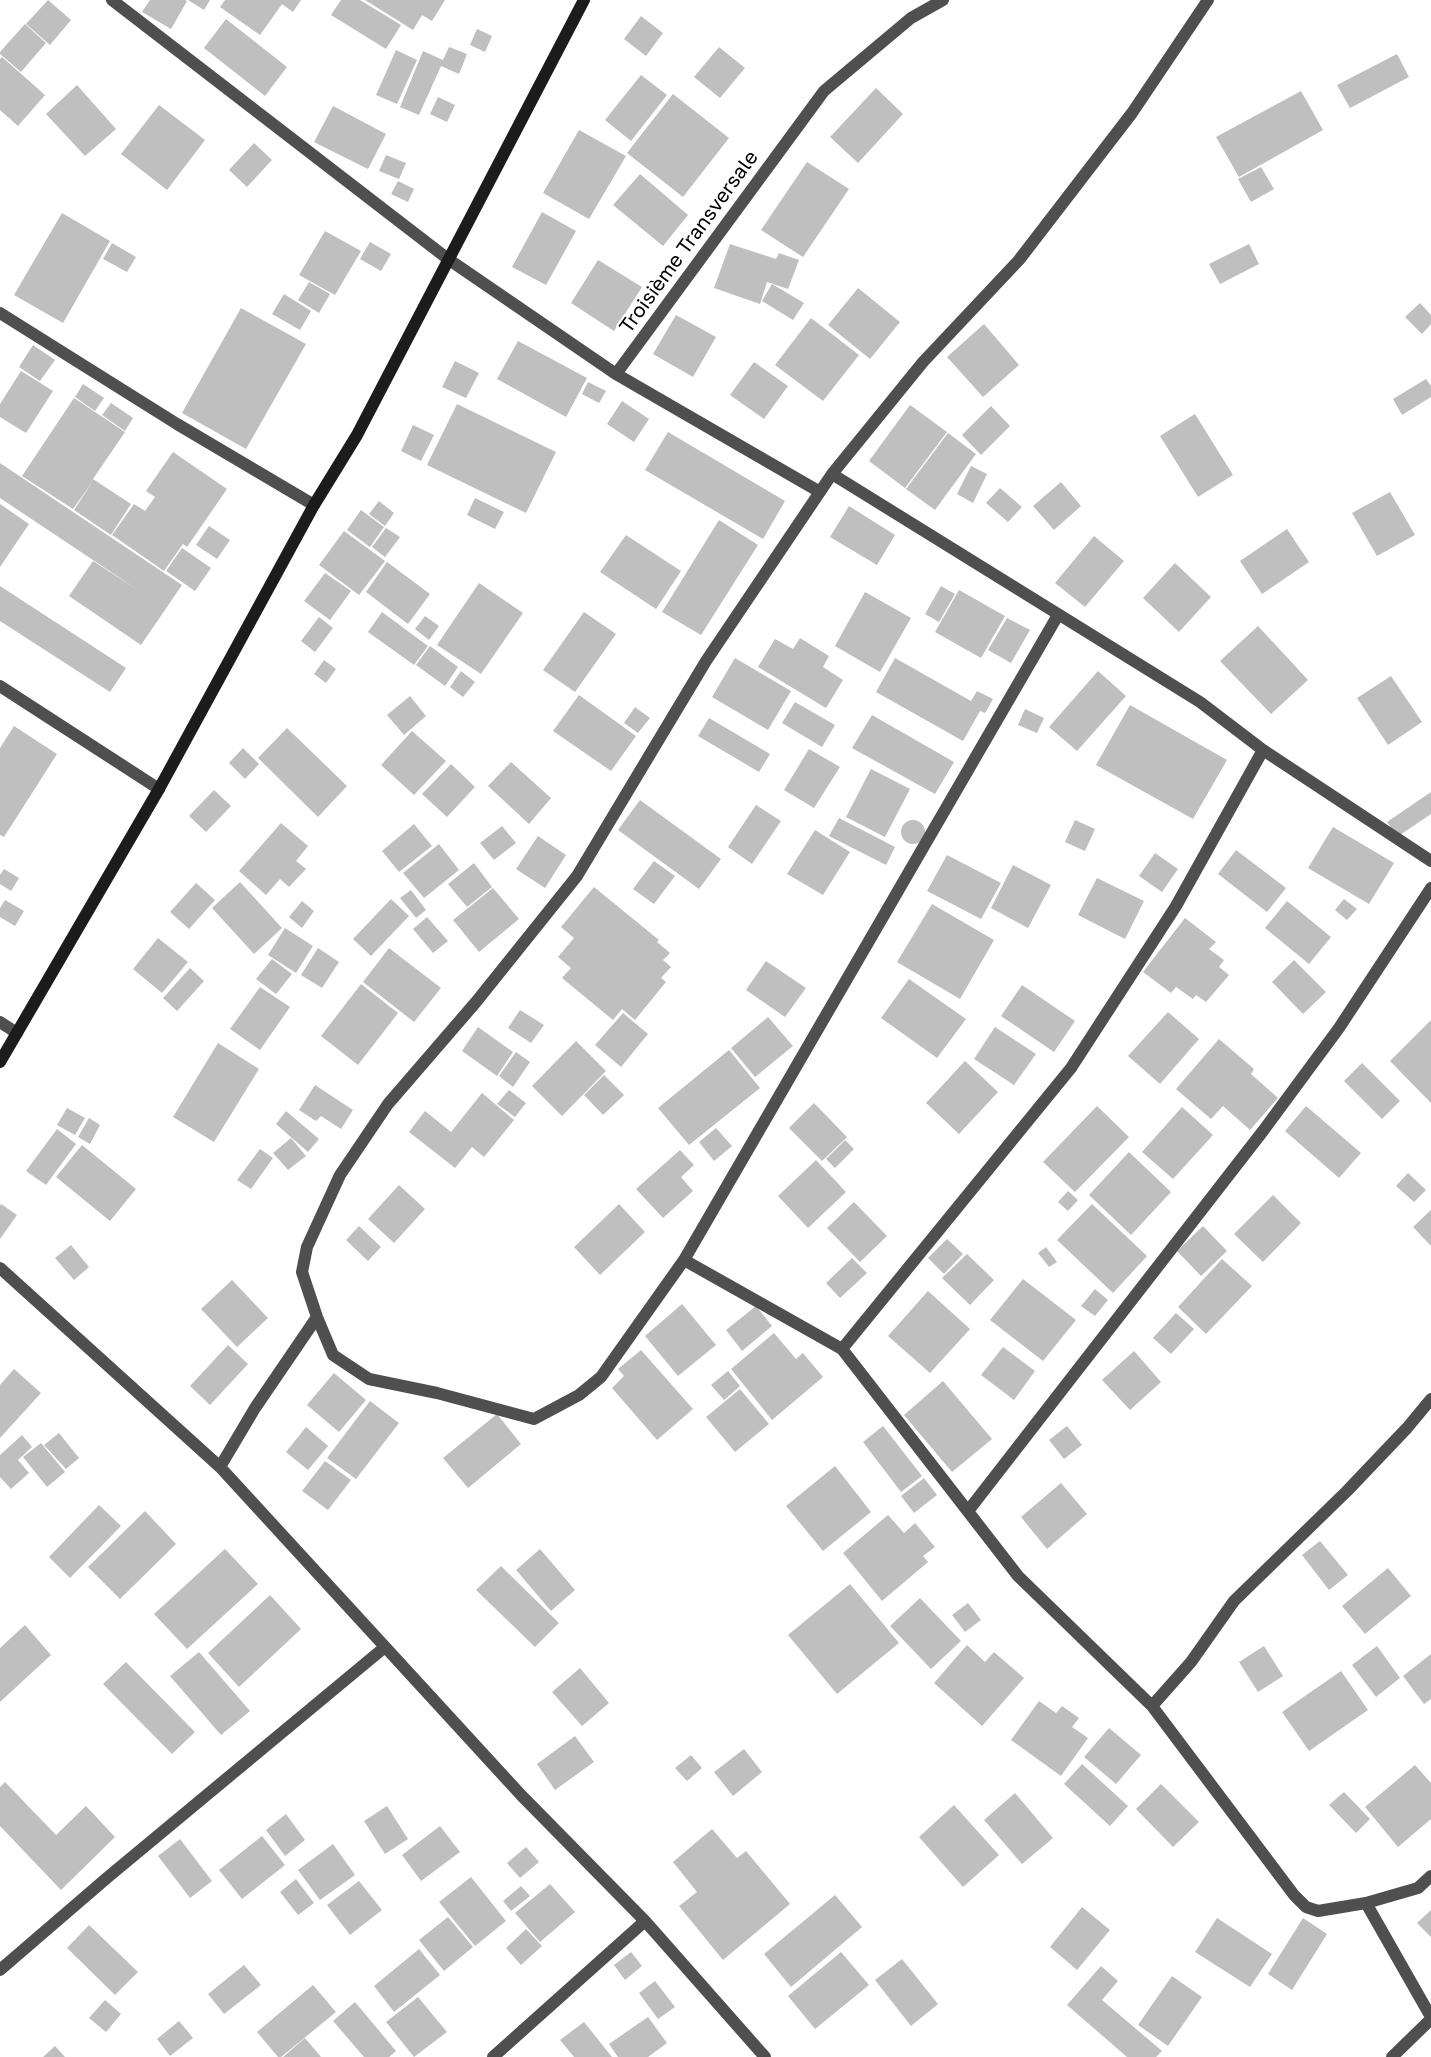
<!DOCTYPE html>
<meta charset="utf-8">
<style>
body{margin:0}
canvas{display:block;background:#fff}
</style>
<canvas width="1431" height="2057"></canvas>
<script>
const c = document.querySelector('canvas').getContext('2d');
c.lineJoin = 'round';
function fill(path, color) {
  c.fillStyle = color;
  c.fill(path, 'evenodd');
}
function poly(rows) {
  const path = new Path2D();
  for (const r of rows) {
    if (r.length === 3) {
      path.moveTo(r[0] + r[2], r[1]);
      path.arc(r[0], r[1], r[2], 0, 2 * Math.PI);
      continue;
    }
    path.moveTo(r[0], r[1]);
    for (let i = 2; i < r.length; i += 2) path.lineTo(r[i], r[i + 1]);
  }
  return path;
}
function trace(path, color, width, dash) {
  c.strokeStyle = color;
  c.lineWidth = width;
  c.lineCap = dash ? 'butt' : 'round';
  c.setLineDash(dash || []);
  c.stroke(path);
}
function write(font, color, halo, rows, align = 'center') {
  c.font = font + ' "Golos Text",sans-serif';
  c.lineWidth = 4.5;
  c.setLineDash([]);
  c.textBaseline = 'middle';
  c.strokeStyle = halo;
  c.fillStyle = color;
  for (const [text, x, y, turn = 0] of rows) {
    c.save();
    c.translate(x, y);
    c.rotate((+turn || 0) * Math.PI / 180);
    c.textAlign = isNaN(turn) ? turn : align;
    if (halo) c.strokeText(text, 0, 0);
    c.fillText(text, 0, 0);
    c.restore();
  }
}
const building = poly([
 [48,0,71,20,50,45,26,24],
 [150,0,185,0,187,1,171,29,142,12],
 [188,0,210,0,204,10],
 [225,0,301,0,293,12,282,4,260,35,220,7],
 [341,0,360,0,401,25,386,49,331,15],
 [365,0,445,0,432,21,422,15,413,30],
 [641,16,663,33,646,56,624,39],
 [226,19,287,67,265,96,204,48],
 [25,24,46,43,21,72,0,54,0,52],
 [477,29,492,36,485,52,470,45],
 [449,47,467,54,459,74,441,66,419,115,400,107,423,51,443,60],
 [719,47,745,68,720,98,694,77],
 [396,50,417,60,397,104,376,95],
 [1397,54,1409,77,1350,108,1337,85],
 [2,57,45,95,18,126,0,110,0,59],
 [641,75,667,95,631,141,605,120],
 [77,85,116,129,85,156,46,114],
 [876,88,903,114,858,163,830,137],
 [1301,91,1323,130,1239,177,1216,137],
 [673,94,729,138,683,197,627,153],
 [438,97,455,105,447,122,430,114],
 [159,105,205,140,167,190,121,154],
 [333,106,386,134,368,169,314,142],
 [579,130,626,156,589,219,543,193],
 [254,143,272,160,247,187,229,170],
 [386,155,406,163,399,179,379,171],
 [807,162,849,189,803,257,761,230],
 [1261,167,1274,189,1251,202,1238,179],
 [640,174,688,215,663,246,613,205],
 [398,181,414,189,408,202,391,194],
 [542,212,576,231,546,285,512,267],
 [62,213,110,241,63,323,14,295],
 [325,231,361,251,335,295,299,275],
 [370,242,391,254,381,271,360,259],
 [112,243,136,257,127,272,103,259],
 [730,244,776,259,779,253,799,260,788,289,767,282,760,304,714,288],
 [1249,244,1259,264,1220,284,1209,264],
 [598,260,642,287,614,331,571,303],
 [309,282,330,294,319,313,298,300],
 [772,284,804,303,793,320,762,301],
 [858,288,900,322,870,359,828,325],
 [284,294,311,311,300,330,272,314],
 [1420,303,1431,315,1431,324,1422,334,1405,317],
 [241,308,306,344,246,449,182,413],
 [676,315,716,337,693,377,653,354],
 [811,318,859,355,823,401,775,365],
 [984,324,1019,365,983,397,947,357],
 [518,341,587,378,566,417,497,379],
 [33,345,55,360,40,381,19,367],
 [455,361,479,373,466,398,442,387],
 [754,362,788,386,764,419,730,395],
 [21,371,53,391,26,433,0,417,0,404],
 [1426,379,1431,386,1431,397,1402,415,1393,399],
 [588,382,606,391,599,403,582,394],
 [83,384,104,398,95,411,75,397],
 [74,398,125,432,93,479,131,504,111,535,74,510,93,481,73,509,22,476],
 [622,401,649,419,634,442,607,424],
 [111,403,133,418,125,431,102,415],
 [457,404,556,452,526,513,427,465],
 [910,405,947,432,905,488,869,461],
 [991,406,1010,426,981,455,962,435],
 [1195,414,1233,475,1198,497,1160,436],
 [413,425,434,435,421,461,401,451],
 [668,432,785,501,763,539,645,470],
 [948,433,976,454,935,510,906,489],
 [173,452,227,489,187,547,183,544,164,571,112,535,134,504,145,511,155,497,146,491],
 [0,463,182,585,141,645,69,596,93,561,141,592,0,498],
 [971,466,987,474,973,503,957,494],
 [1061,482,1081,506,1054,530,1033,506],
 [1000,488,1022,507,1008,522,986,503],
 [1390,492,1415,535,1377,556,1352,513],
 [475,498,504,512,495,529,467,515],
 [379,501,394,513,385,526,369,514],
 [0,504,29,524,0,567],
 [849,506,895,535,877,565,830,537],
 [361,510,384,527,370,547,347,530],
 [719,520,758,545,701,635,662,612],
 [209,526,230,540,217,559,196,545],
 [386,528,400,537,385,557,372,547],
 [1287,529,1309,562,1262,594,1240,561],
 [344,531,385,561,359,595,319,565],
 [626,535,681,571,656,609,600,572],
 [1094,536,1124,561,1085,607,1055,583],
 [182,548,211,568,195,591,166,571],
 [387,562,430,594,408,624,366,592],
 [1175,563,1211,597,1179,632,1143,598],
 [325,573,351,591,330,620,304,601],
 [479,583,523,613,481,674,437,645],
 [0,586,126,668,110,692,0,621],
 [941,586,955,594,939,622,925,614],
 [959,590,1005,616,981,658,935,632],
 [865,592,911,618,880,672,835,646],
 [382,612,428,646,414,665,368,632],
 [584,612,616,634,575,692,543,670],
 [425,616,439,626,429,640,415,629],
 [319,617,333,628,315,652,301,641],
 [1007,618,1030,630,1011,663,988,650],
 [1258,626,1308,680,1271,714,1220,661],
 [800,638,829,656,823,667,843,680,826,708,758,667,775,639,793,649],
 [430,646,458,667,445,686,416,665],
 [735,658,791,691,768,730,712,697],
 [895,658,971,701,977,691,993,699,985,713,980,711,963,741,876,692],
 [324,660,336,669,326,683,314,674],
 [461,671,475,682,463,697,450,687],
 [1098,671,1126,696,1077,751,1049,727],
 [1391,676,1422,722,1388,745,1357,698],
 [579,695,636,736,611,771,553,731],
 [410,696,426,716,404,735,387,715],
 [795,702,835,725,822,747,782,723],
 [1130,705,1227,760,1193,819,1096,765],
 [635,707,650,718,638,733,624,723],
 [1025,709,1044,718,1037,733,1018,725],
 [872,715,954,762,935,794,852,748],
 [709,718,770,754,759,772,698,736],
 [14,726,57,754,4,837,0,835,0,748],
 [287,728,347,786,318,817,258,758],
 [412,731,446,761,414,795,381,765],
 [243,748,259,764,245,779,229,763],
 [809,749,840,767,814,808,784,790],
 [511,762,551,798,529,824,488,786],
 [451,764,475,787,447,817,422,794],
 [871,769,910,789,885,837,846,817],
 [214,790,231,806,206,832,189,816],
 [1431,792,1431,814,1397,837,1387,822],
 [640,800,721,859,699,889,618,830],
 [756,805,781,821,752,864,728,847],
 [839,818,895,847,886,865,829,836],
 [913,832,12],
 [1075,820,1095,829,1085,851,1065,842],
 [281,823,308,846,296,861,306,869,289,887,280,879,266,895,239,871],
 [414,824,432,846,399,872,382,851],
 [502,826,516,843,494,860,480,843],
 [1333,827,1394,863,1369,904,1308,868],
 [815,830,850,852,823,895,787,874],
 [538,836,566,855,545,888,516,869],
 [439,844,459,870,424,898,403,873],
 [1236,850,1286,888,1267,912,1218,874],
 [1155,853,1178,869,1162,892,1139,876],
 [947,855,1001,883,981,919,927,891],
 [654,861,675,876,654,904,633,889],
 [474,863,492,887,467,907,448,884],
 [1013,865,1051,885,1028,928,991,908],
 [4,869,19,878,11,891,0,884,0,875],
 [1097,878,1144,901,1125,939,1078,915],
 [240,882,282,928,254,954,212,908],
 [196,883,215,900,189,929,170,912],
 [594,887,659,940,657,942,670,953,663,960,671,967,661,978,666,982,635,1020,622,1009,613,1020,562,978,571,968,558,957,574,938,561,927],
 [493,888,519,919,479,952,453,920],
 [411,890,426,910,416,918,400,898],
 [391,899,409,916,371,956,353,939],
 [1344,899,1357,909,1347,920,1335,910],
 [5,900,24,911,15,926,0,917,0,908],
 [302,901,314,911,302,928,289,917],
 [1287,901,1331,937,1309,964,1265,928],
 [932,904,994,940,960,999,897,962],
 [427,917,448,941,433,953,413,929],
 [1185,918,1216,942,1209,949,1224,960,1219,967,1229,975,1206,1002,1196,995,1193,999,1176,987,1171,993,1143,972],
 [285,928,313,946,296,973,268,955],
 [158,938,188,962,162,993,133,969],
 [318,948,339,962,322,988,301,975],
 [389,948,441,988,414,1022,363,982],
 [272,959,292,974,276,994,256,979],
 [1294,960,1326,992,1303,1014,1272,982],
 [766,961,806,988,785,1017,746,990],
 [190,968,204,981,177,1011,163,998],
 [909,979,966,1019,937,1058,881,1018],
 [361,984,398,1013,358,1065,321,1036],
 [1022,985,1075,1021,1054,1052,1001,1016],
 [260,987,290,1007,260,1050,230,1029],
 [520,1010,544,1025,531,1043,508,1028],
 [1168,1012,1199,1039,1160,1084,1128,1056],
 [623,1013,648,1034,621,1067,595,1045],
 [768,1017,793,1046,755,1077,731,1048],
 [1431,1020,1431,1103,1390,1061],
 [478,1027,513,1052,497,1076,462,1051],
 [995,1027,1036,1054,1014,1085,974,1059],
 [1219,1039,1254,1069,1251,1074,1278,1098,1250,1130,1223,1106,1211,1119,1176,1089],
 [576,1041,606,1071,562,1116,532,1086],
 [218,1043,259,1069,214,1142,173,1117],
 [729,1050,760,1088,689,1145,658,1108],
 [516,1052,530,1062,513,1087,499,1076],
 [965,1061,998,1092,959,1134,926,1103],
 [1362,1063,1400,1101,1382,1119,1344,1081],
 [604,1075,624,1095,603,1115,584,1095],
 [315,1085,353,1110,341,1129,321,1116,316,1121,299,1110],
 [509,1090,526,1103,515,1117,497,1104],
 [482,1093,514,1120,484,1157,472,1147,455,1168,409,1132,425,1111,451,1132],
 [814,1103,847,1137,822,1161,789,1128],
 [1097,1106,1129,1137,1075,1192,1043,1162],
 [1306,1106,1361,1153,1339,1178,1285,1131],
 [1182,1107,1213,1135,1173,1179,1142,1152],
 [67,1108,85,1118,75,1135,57,1125],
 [286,1111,319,1139,308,1152,276,1124],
 [89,1118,100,1125,90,1144,78,1137],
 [716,1128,732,1146,714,1161,699,1142],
 [57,1129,76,1144,46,1185,26,1171],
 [291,1138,306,1156,288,1170,273,1153],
 [845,1140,854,1149,835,1168,826,1159],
 [82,1145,136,1189,110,1221,56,1177],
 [260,1149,273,1158,251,1189,237,1180],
 [680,1150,694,1165,681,1177,693,1191,663,1218,636,1189],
 [1129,1152,1171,1192,1131,1235,1089,1195],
 [816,1160,846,1192,808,1228,778,1196],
 [1408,1173,1426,1190,1414,1202,1396,1186],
 [399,1185,425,1209,394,1243,368,1219],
 [1068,1191,1078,1200,1068,1211,1058,1202],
 [1273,1195,1301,1223,1263,1262,1234,1234],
 [854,1202,887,1236,860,1262,827,1228],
 [1,1204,17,1215,0,1239,0,1206],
 [619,1204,645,1232,600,1275,574,1247],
 [1092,1204,1147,1256,1113,1293,1057,1240],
 [1431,1210,1431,1246,1413,1227],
 [359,1226,381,1247,368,1261,346,1240],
 [1203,1226,1227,1251,1201,1276,1177,1251],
 [947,1239,963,1254,944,1274,928,1258],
 [71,1245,89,1267,74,1280,55,1258],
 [1046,1247,1057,1262,1049,1267,1038,1253],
 [967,1254,994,1280,970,1305,942,1278],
 [852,1258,867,1273,840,1298,826,1283],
 [1222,1259,1252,1286,1206,1334,1178,1307],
 [1023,1279,1076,1320,1043,1361,990,1320],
 [232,1280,268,1318,237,1347,201,1309],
 [1095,1289,1108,1300,1095,1316,1081,1306],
 [928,1291,970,1329,930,1373,888,1336],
 [682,1304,716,1345,678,1376,645,1336],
 [756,1306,772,1326,742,1351,726,1330],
 [1176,1313,1194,1329,1171,1354,1153,1338],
 [774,1333,796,1359,803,1353,823,1377,772,1420,731,1369],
 [228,1345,248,1364,210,1405,190,1386],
 [1003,1347,1035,1371,1014,1400,981,1375],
 [641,1350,693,1409,657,1440,612,1388,624,1376,618,1369],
 [1134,1351,1161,1382,1130,1410,1102,1380],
 [14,1369,41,1393,0,1438,0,1385],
 [728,1371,740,1386,724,1400,711,1385],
 [334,1373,366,1400,339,1432,307,1405],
 [943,1381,992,1439,952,1472,904,1415],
 [740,1389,769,1424,735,1452,706,1417],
 [370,1401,399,1423,356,1479,327,1458],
 [497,1414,521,1444,468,1488,443,1458],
 [883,1426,922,1476,901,1492,863,1442],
 [1067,1426,1082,1445,1064,1459,1049,1440],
 [306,1427,328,1446,308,1470,286,1452],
 [59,1433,79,1458,66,1469,44,1445],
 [22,1435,32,1447,18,1460,29,1473,11,1489,0,1477,0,1455],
 [41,1443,65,1472,47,1487,23,1457],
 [325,1461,351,1480,328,1510,302,1491],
 [835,1466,871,1512,823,1551,786,1506],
 [924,1478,937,1495,914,1513,901,1496],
 [1061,1483,1087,1514,1047,1549,1021,1517],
 [99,1505,121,1526,70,1578,49,1557],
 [145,1511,176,1544,120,1599,88,1567],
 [888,1515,904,1533,915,1523,935,1547,923,1556,928,1562,882,1601,843,1553],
 [1320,1541,1348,1575,1329,1590,1302,1555],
 [225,1549,258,1584,187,1649,154,1614],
 [540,1549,575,1590,551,1611,516,1570],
 [501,1566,559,1623,535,1647,476,1590],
 [1388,1568,1411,1596,1365,1634,1342,1606],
 [850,1584,899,1643,837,1694,788,1635],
 [270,1595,301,1629,239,1687,208,1653],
 [920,1598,961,1641,931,1669,890,1626],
 [968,1603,981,1620,965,1632,952,1615],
 [25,1625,51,1655,0,1702,0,1648],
 [967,1645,985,1662,994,1652,1024,1678,982,1726,934,1683],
 [1264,1646,1283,1676,1258,1692,1239,1662],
 [1377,1646,1400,1678,1376,1697,1352,1665],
 [199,1652,250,1711,221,1735,170,1676],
 [1431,1654,1431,1699,1424,1704,1403,1676],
 [126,1662,195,1732,172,1754,103,1684],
 [580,1668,609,1703,582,1726,552,1692],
 [1341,1671,1368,1710,1309,1751,1282,1712],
 [1039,1701,1056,1713,1062,1706,1079,1718,1072,1727,1088,1738,1061,1776,1011,1740],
 [1109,1728,1141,1755,1116,1784,1084,1757],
 [575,1736,594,1762,555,1790,537,1764],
 [744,1749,762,1772,733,1796,714,1772],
 [691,1755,702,1768,687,1781,675,1768],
 [1082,1764,1128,1806,1110,1826,1064,1784],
 [1415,1765,1431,1783,1431,1819,1398,1847,1365,1807],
 [5,1782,56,1835,86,1806,115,1837,61,1890,0,1826,0,1787],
 [1161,1784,1199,1822,1173,1847,1136,1809],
 [1344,1792,1370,1819,1356,1833,1329,1805],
 [1015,1793,1053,1838,1022,1864,984,1820],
 [954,1805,999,1855,963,1887,919,1837],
 [387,1806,408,1839,385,1854,364,1821],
 [286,1814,305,1840,285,1856,266,1830],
 [440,1826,460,1852,421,1881,402,1855],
 [712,1829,737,1858,746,1851,790,1904,723,1960,679,1906,697,1892,673,1862],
 [262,1836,285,1865,242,1899,219,1870],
 [180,1839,212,1881,190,1898,158,1856],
 [333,1844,355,1875,320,1900,298,1870],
 [526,1847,539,1862,520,1878,507,1863],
 [471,1877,506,1921,475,1946,439,1902],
 [296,1879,314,1903,298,1915,280,1892],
 [359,1881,382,1910,350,1935,327,1905],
 [550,1884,575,1912,540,1942,515,1913],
 [521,1886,530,1896,511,1911,503,1901],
 [835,1895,862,1927,791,1987,764,1954],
 [1082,1907,1110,1930,1077,1970,1050,1947],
 [1431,1910,1431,1937,1417,1923],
 [448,1917,473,1947,444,1971,419,1940],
 [1217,1918,1272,1954,1250,1987,1195,1952],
 [1303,1918,1327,1934,1292,1990,1268,1974],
 [89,1925,138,1972,115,1995,67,1948],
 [526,1929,542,1946,521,1965,506,1948],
 [419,1949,440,1975,394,2012,374,1986],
 [631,1952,642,1966,625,1980,614,1965],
 [841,1952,869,1985,815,2029,788,1996],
 [902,1959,938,2004,911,2026,875,1980],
 [244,1965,261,1985,224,2014,208,1994],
 [1101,1966,1118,1981,1102,2000,1162,2051,1156,2057,1127,2057,1067,2005],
 [1172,1976,1202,1997,1168,2046,1138,2025],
 [655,1981,675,2007,658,2019,639,1993],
 [313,1985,336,2012,281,2057,278,2057,257,2032],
 [418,1997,447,2032,414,2057,386,2022],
 [105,2000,121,2014,106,2032,89,2018],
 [355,2002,396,2051,389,2057,364,2057,333,2021],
 [648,2017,667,2043,648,2057,618,2057,609,2044],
 [179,2021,193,2038,170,2056,157,2039],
 [584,2022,612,2057,574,2057,560,2040],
 [305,2038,321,2057,283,2057],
 [55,2046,65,2057,43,2057]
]);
const street = poly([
 [112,0,448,259,616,374,820,492],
 [0,313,177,424,314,505],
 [616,374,824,91,911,18,943,0],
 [832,474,1200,702,1263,750,1431,861],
 [1058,615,684,1260,601,1377,579,1395,534,1419,437,1393,369,1379,333,1355,317,1317,302,1272,307,1247,340,1175,388,1104,476,1002,577,876,706,661,832,474,923,362,1019,260,1132,113,1208,0],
 [0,686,159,789],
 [0,1022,17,1033],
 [684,1260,842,1349,1018,1576,1152,1706],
 [0,1268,220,1467,521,1795,645,1921,765,2057],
 [842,1349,1071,1068,1176,906,1263,750],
 [1431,1399,1407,1428,1347,1491,1234,1601,1191,1662,1152,1706,1294,1895,1306,1907,1318,1911,1366,1903,1418,1888,1431,1876],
 [220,1467,255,1408,317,1317],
 [968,1511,1263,1131,1339,1028,1431,888],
 [1366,1903,1431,2017],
 [0,1970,108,1877,385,1647],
 [493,2057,645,1921],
 [1392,2057,1431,2019]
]);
const secondary = poly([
 [0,1062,159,789,314,505,357,435,584,0]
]);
const streetNames = [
 ["Troisième Transversale",689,242,-54]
];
fill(building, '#bfbfbf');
trace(street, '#4f4f4f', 12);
trace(secondary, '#1c1c1c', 12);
write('20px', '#000', '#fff', streetNames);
</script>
